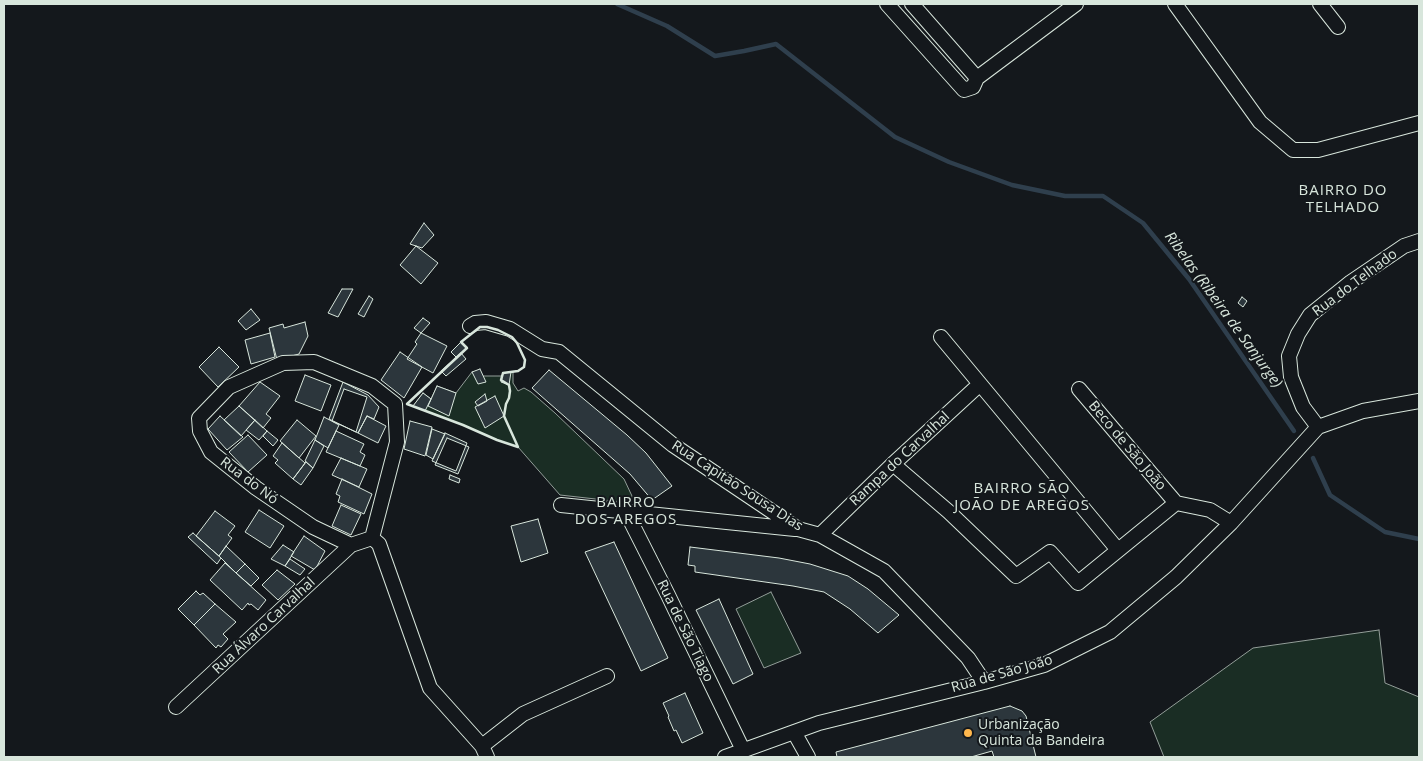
<!DOCTYPE html>
<meta charset="utf-8">
<style>
body{margin:0}
#map{position:relative;width:1423px;height:761px;overflow:hidden;background:#14181c;font-family:"Open Sans",sans-serif}
canvas{display:block}
.frame{position:absolute;inset:0;border:5px solid #d8e6dc;pointer-events:none}
</style>
<div id="map">
<canvas width="1423" height="761"></canvas>
<div class="frame"></div>
</div>
<script>
const c = document.querySelector('canvas').getContext('2d');
c.lineJoin = 'round';
function fill(path, color) {
  c.fillStyle = color;
  c.fill(path, 'evenodd');
}
function poly(rows) {
  const path = new Path2D();
  for (const r of rows) {
    path.moveTo(r[0], r[1]);
    for (let i = 2; i < r.length; i += 2) path.lineTo(r[i], r[i + 1]);
  }
  return path;
}
function trace(path, color, width, dash) {
  c.strokeStyle = color;
  c.lineWidth = width;
  c.lineCap = dash ? 'butt' : 'round';
  c.setLineDash(dash || []);
  c.stroke(path);
}
function write(font, color, halo, rows, align = 'center') {
  c.font = font + ' "Open Sans",sans-serif';
  c.lineWidth = 4;
  c.setLineDash([]);
  c.textBaseline = 'middle';
  c.strokeStyle = halo;
  c.fillStyle = color;
  for (const [text, x, y, turn = 0] of rows) {
    c.save();
    c.translate(x, y);
    c.rotate((+turn || 0) * Math.PI / 180);
    c.textAlign = isNaN(turn) ? turn : align;
    if (halo) c.strokeText(text, 0, 0);
    c.fillText(text, 0, 0);
    c.restore();
  }
}
const green = poly([
 [472,372,483,376,502,376,503,373,513,372,513,383,518,391,524,388,531,392,555,413,624,479,632,496,631,503,560,495,518,447,497,440,463,425,413,406,423,393,431,399,437,386,456,393,472,372],
 [771,592,801,653,764,668,736,609,771,592],
 [1379,630,1385,683,1419,697,1419,757,1164,757,1150,722,1253,648,1379,630]
]);
const stream = poly([
 [617,4,667,26,715,56,744,51,776,44,895,137,949,162,1012,185,1065,196,1103,196,1143,223,1189,279,1294,431],
 [1313,458,1330,495,1385,532,1419,539]
]);
const building = poly([
 [424,223,434,235,422,248,410,244,424,223],
 [416,246,438,263,421,284,400,265,416,246],
 [342,289,353,289,338,317,328,313,342,289],
 [369,296,373,299,364,317,358,314,369,296],
 [1242,297,1247,301,1243,307,1238,303,1242,297],
 [251,309,260,320,246,330,238,321,251,309],
 [423,318,430,323,421,333,414,328,423,318],
 [305,322,308,336,299,354,277,360,269,328,283,324,284,328,305,322],
 [270,333,275,357,251,364,245,340,270,333],
 [421,333,447,346,433,373,407,359,417,344,415,342,421,333],
 [461,342,467,348,456,357,451,352,461,342],
 [219,347,239,367,218,387,199,367,219,347],
 [400,352,422,367,404,398,381,380,400,352],
 [461,353,466,359,446,376,441,371,461,353],
 [480,369,486,382,478,384,472,372,480,369],
 [549,370,627,435,646,453,672,486,652,500,630,474,532,388,549,370],
 [511,372,509,385,501,382,503,373,511,372],
 [305,375,331,385,321,411,295,401,305,375],
 [260,382,280,396,266,414,271,418,263,428,239,406,260,382],
 [343,382,368,395,379,407,374,419,367,416,358,433,329,419,343,382],
 [437,386,456,393,449,416,428,406,437,386],
 [344,389,367,397,356,432,332,421,344,389],
 [423,393,431,399,425,411,413,406,423,393],
 [485,394,487,401,478,406,475,402,485,394],
 [495,396,504,416,485,428,475,407,495,396],
 [239,406,255,420,241,436,224,420,239,406],
 [220,416,243,437,227,450,208,429,220,416],
 [367,416,386,426,378,443,358,433,367,416],
 [324,417,339,425,328,448,315,440,324,417],
 [255,420,267,431,259,440,246,430,255,420],
 [297,420,316,436,299,458,280,441,297,420],
 [410,421,432,427,425,456,404,449,410,421],
 [432,429,445,434,433,459,426,455,432,429],
 [267,431,278,440,273,446,263,436,267,431],
 [336,431,364,444,360,452,365,455,360,466,326,452,336,431],
 [445,433,467,443,456,471,432,461,445,433],
 [248,435,267,455,248,472,229,452,248,435],
 [447,438,469,447,458,474,435,465,447,438],
 [315,440,324,446,313,468,305,461,315,440],
 [282,443,305,463,293,479,275,463,278,460,273,456,282,443],
 [341,458,367,469,359,487,332,475,341,458],
 [306,462,313,468,301,485,293,479,306,462],
 [450,475,460,479,459,483,449,479,450,475],
 [342,479,372,494,364,514,338,502,340,496,336,494,342,479],
 [341,505,361,514,351,535,332,526,341,505],
 [259,510,284,526,270,548,245,532,259,510],
 [215,511,235,526,228,535,232,538,219,556,196,536,215,511],
 [538,519,548,553,521,562,511,526,538,519],
 [193,533,221,558,217,564,188,537,193,533],
 [304,536,325,551,315,570,291,556,304,536],
 [614,542,668,658,641,671,585,552,614,542],
 [283,545,294,552,285,566,271,559,283,545],
 [226,546,245,564,236,573,219,556,226,546],
 [690,547,779,558,810,564,848,576,868,589,899,615,878,633,850,609,824,592,793,586,695,572,695,566,688,565,690,547],
 [290,559,305,569,300,575,285,566,290,559],
 [225,563,266,600,258,610,251,604,249,605,248,603,242,610,210,580,225,563],
 [245,564,259,578,251,586,236,573,245,564],
 [277,570,295,584,278,600,262,585,277,570],
 [196,591,200,595,203,593,215,604,194,625,178,609,196,591],
 [719,599,753,674,733,684,696,610,719,599],
 [215,604,236,622,223,634,228,639,221,647,218,645,216,648,194,625,215,604],
 [685,693,703,733,682,743,676,730,674,731,668,717,669,716,663,703,685,693],
 [1010,706,1022,711,1026,716,1036,757,994,757,992,751,971,757,837,757,836,752,1010,706]
]);
const minor = poly([
 [887,4,964,90,973,87,977,78,912,4],
 [1175,4,1260,122,1293,150,1318,150,1419,123],
 [1320,4,1338,27],
 [977,78,1076,4],
 [470,326,475,323,486,322,510,329,542,349,559,352,673,445,798,529,820,535,884,571,968,658,984,682],
 [941,337,1118,550],
 [314,362,372,386,395,404,397,442,372,538,351,545,313,527,256,488,211,452,200,431,199,418,229,387,283,363,314,362],
 [1079,389,1176,503],
 [1318,427,1303,407,1291,377,1289,356,1298,334,1310,315,1351,282,1404,246,1419,241],
 [893,464,949,512,1016,576,1050,552,1078,583,1176,503,1210,510,1231,523],
 [561,505,795,529],
 [626,512,668,595,743,750],
 [820,535,893,464,980,384],
 [372,538,379,544,430,688,482,746,487,757],
 [176,707,351,545],
 [794,732,808,757],
 [482,746,523,714,607,676],
 [725,757,819,723,984,682,1044,665,1110,632,1176,577,1231,523,1318,427,1363,411,1419,401]
]);
const wall = poly([
 [480,327,487,327,498,330,512,337,517,343,525,360,524,367,518,371,503,373,501,380,509,385,510,391,509,398,506,404,504,416,518,447,497,440,463,425,407,404,467,348,461,342,480,327]
]);
const markers = [
 [968,733,5,"#ffb74d"]
];
const streetNames = [
 ["Rua do Telhado",1355,283,-37],
 ["Beco de São João",1127,446,50],
 ["Rampa do Carvalhal",900,459,-43],
 ["Rua do Nó",249,481,37],
 ["Rua Capitão Sousa Dias",737,486,33],
 ["Rua Álvaro Carvalhal",264,626,-43],
 ["Rua de São Tiago",685,631,64],
 ["Rua de São João",1002,674,-16]
];
const poiNames = [
 ["Urbanização",978,725],
 ["Quinta da Bandeira",978,741]
];
const neighbourhoodNames = [
 ["BAIRRO DO",1343,191],
 ["TELHADO",1343,208],
 ["BAIRRO SÃO",1022,489],
 ["JOÃO DE AREGOS",1022,506],
 ["BAIRRO",626,503],
 ["DOS AREGOS",626,520]
];
const waterNames = [
 ["Ribelas (Ribeira de Sanjurge)",1223,310,54]
];
fill(green, '#1a2d24');
trace(green, '#939e99', 1);
trace(stream, '#2f3f4d', 4.5);
fill(building, '#2c363c');
trace(building, '#d8e6dc', 1);
trace(minor, '#d8e6dc', 16);
trace(minor, '#14181c', 14);
trace(wall, '#d8e6dc', 2.5);
for (const [x, y, r, color] of markers) {
  const dot = new Path2D();
  dot.arc(x, y, r, 0, 2 * Math.PI);
  c.fillStyle = color;
  c.fill(dot);
  trace(dot, '#14181c', 2);
}
write('14px', '#d8e6dc', '#14181c', streetNames);
write('14px', '#d8e6dc', '#14181c', poiNames, 'left');
c.letterSpacing = '1px';
write('15px', '#d8e6dc', '#14181c', neighbourhoodNames);
c.letterSpacing = '0px';
write('italic 15px', '#d8e6dc', '#14181c', waterNames);
</script>
